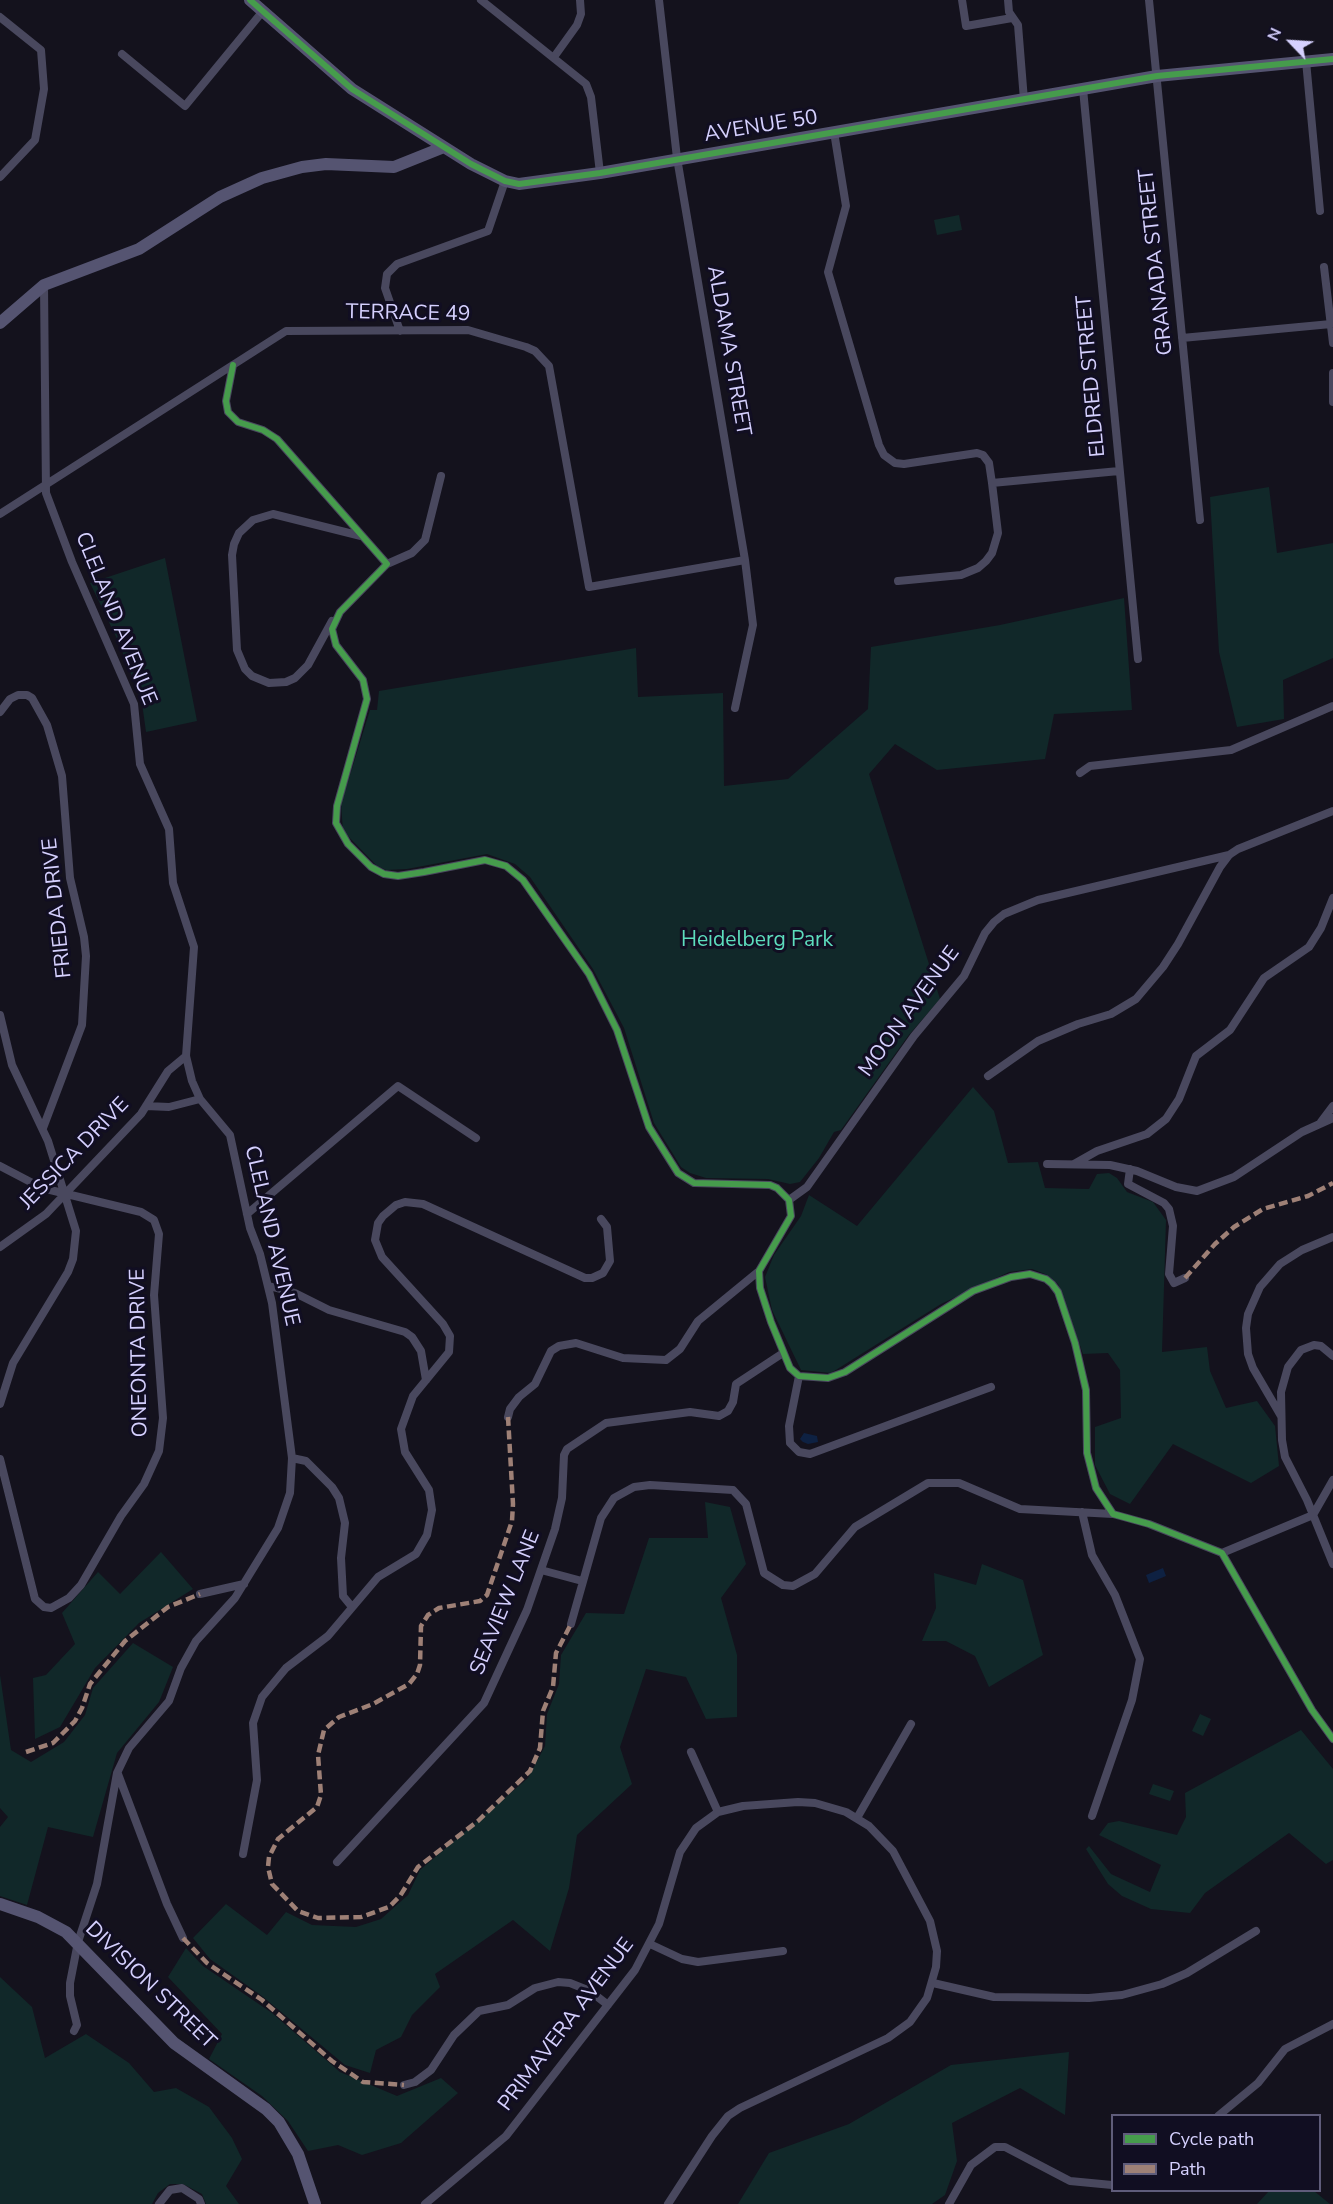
<!DOCTYPE html>
<style>
body{margin:0}
#map{position:relative;width:1333px;height:2204px;overflow:hidden;background:#14121d;font-family:"Nunito Sans",sans-serif}
canvas{display:block}
.legend{position:absolute;left:1111px;top:2114px;width:210px;height:78px;box-sizing:border-box;background:#110e22;border:2px solid #5f5c7a;margin:0;padding:8px 10px;list-style:none;font-size:18px;color:#d5d0fe}
.legend li{display:flex;align-items:center;gap:12px;height:30px}
.legend b{width:30px;border:2px solid #5f5c7a}
.north{position:absolute;left:1261px;top:12px;width:60px;height:60px;-webkit-text-stroke:4px #110e22;paint-order:stroke;rotate:295deg;font-size:16px;font-weight:700;line-height:24px;text-align:center;color:#d5d0fe}
.north::after{content:'';display:block;margin:auto;width:21px;height:27px;background:#d5d0fe;clip-path:polygon(50% 0,100% 100%,50% 72%,0 100%)}
</style>
<div id="map">
<canvas width="1333" height="2204"></canvas>
<ul class="legend">
<li><b style="height:8px;background:#469c4c"></b>Cycle path</li>
<li><b style="height:8px;background:#9e8076"></b>Path</li>
</ul>
<div class="north">N</div>
</div>
<script>
const c = document.querySelector('canvas').getContext('2d');
c.lineJoin = 'round';
function fill(path, color) {
  c.fillStyle = color;
  c.fill(path, 'evenodd');
}
function poly(rows) {
  const path = new Path2D();
  for (const r of rows) {
    path.moveTo(r[0], r[1]);
    for (let i = 2; i < r.length; i += 2) path.lineTo(r[i], r[i + 1]);
  }
  return path;
}
function trace(path, color, width, dash) {
  c.strokeStyle = color;
  c.lineWidth = width;
  c.lineCap = dash ? 'butt' : 'round';
  c.setLineDash(dash || []);
  c.stroke(path);
}
function write(font, color, halo, rows, align = 'center') {
  c.font = font + ' "Nunito Sans",sans-serif';
  c.lineWidth = 6;
  c.setLineDash([]);
  c.textBaseline = 'middle';
  c.strokeStyle = halo;
  c.fillStyle = color;
  for (const [text, x, y, turn = 0] of rows) {
    c.save();
    c.translate(x, y);
    c.rotate((+turn || 0) * Math.PI / 180);
    c.textAlign = isNaN(turn) ? turn : align;
    if (halo) c.strokeText(text, 0, 0);
    c.fillText(text, 0, 0);
    c.restore();
  }
}
const green = poly([
 [959,215,962,230,937,235,934,220],
 [1269,487,1277,553,1333,543,1333,658,1283,680,1284,719,1237,727,1219,652,1210,497],
 [165,558,197,721,146,732,142,703,119,643,90,583],
 [1124,598,1132,710,1054,714,1045,759,937,770,895,744,869,774,940,999,908,1036,841,1130,834,1132,819,1158,800,1182,790,1184,768,1179,706,1178,690,1173,681,1167,654,1123,624,1028,593,969,530,877,515,864,487,854,407,869,386,870,377,866,343,831,341,804,370,710,377,710,379,691,636,648,638,697,723,693,724,786,788,779,868,709,871,647,1000,625],
 [973,1087,994,1111,1008,1163,1038,1162,1045,1188,1089,1189,1097,1174,1109,1173,1117,1178,1127,1192,1153,1202,1166,1220,1162,1352,1207,1347,1210,1371,1226,1408,1257,1401,1275,1426,1279,1466,1251,1483,1173,1444,1130,1504,1110,1494,1095,1465,1095,1427,1121,1418,1120,1370,1108,1353,1083,1354,1058,1284,1045,1274,1032,1269,1009,1272,941,1304,831,1373,801,1370,772,1310,765,1277,774,1255,801,1216,809,1195,857,1226],
 [705,1502,730,1507,746,1564,721,1598,737,1655,737,1717,706,1719,686,1677,646,1669,620,1747,632,1784,577,1835,569,1888,550,1951,513,1920,435,1974,440,1987,412,2015,401,2037,376,2050,370,2073,345,2065,262,1996,210,1959,193,1938,226,1904,267,1935,286,1912,312,1925,356,1927,381,1919,408,1895,420,1870,528,1778,545,1746,547,1714,559,1684,561,1655,586,1613,624,1614,649,1538,708,1538],
 [161,1552,193,1589,139,1623,95,1668,60,1727,35,1739,33,1678,46,1675,75,1644,62,1613,98,1572,120,1594],
 [982,1564,1023,1580,1043,1655,989,1687,975,1656,946,1641,922,1641,936,1608,934,1573,976,1585],
 [133,1643,173,1667,159,1702,117,1753,93,1837,48,1827,27,1905,0,1896,0,1827,8,1817,0,1808,0,1675,11,1750,31,1762,64,1742,85,1715,93,1688],
 [1200,1714,1211,1719,1203,1736,1192,1731],
 [1301,1730,1333,1769,1333,1860,1326,1864,1289,1833,1205,1893,1190,1913,1151,1909,1122,1896,1108,1884,1086,1849,1089,1846,1111,1874,1150,1892,1161,1865,1099,1835,1108,1823,1119,1821,1177,1835,1186,1817,1185,1793],
 [1153,1784,1174,1791,1170,1801,1149,1794],
 [186,1948,203,1966,272,2013,340,2072,397,2096,441,2078,458,2093,401,2143,362,2155,338,2145,308,2151,288,2121,262,2096,209,2059,222,2034,168,1977],
 [0,1977,32,2007,45,2058,86,2034,129,2063,154,2092,176,2088,209,2107,232,2138,242,2159,226,2186,239,2204,206,2204,202,2194,183,2184,170,2184,158,2193,152,2204,0,2204],
 [1069,2052,1065,2115,1020,2088,952,2123,957,2161,945,2195,932,2204,738,2204,769,2153,849,2124,951,2065],
 [1269,2191,1314,2191,1330,2204,1257,2204]
]);
const water = poly([
 [804,1433,817,1436,818,1442,808,1444,803,1442,800,1439],
 [1163,1568,1166,1576,1149,1583,1146,1575]
]);
const street = poly([
 [481,0,586,84,591,97,600,173],
 [659,0,677,158,745,560,753,625,735,708],
 [962,0,966,26,1012,18],
 [1008,0,1009,12,1018,25,1024,100],
 [1149,0,1200,520],
 [0,17,41,50,44,89,35,140,0,177],
 [122,54,185,106,263,11],
 [554,57,577,25,581,14,580,0],
 [1306,61,1320,211],
 [1083,89,1138,659],
 [834,132,846,206,828,272,879,445,884,455,895,463,904,464,977,453,983,455,989,463,992,483,1119,471],
 [1324,267,1333,343],
 [44,285,46,493,72,562,134,704,140,764,169,829,173,883,194,947,186,1056,192,1081,200,1099,230,1135,250,1228,260,1254,272,1303,292,1458,290,1493,278,1528,235,1598,196,1641,181,1668,169,1701,129,1748,117,1773,97,1884,78,1942,70,1983,70,1996,77,2025,74,2031],
 [400,331,385,288,387,274,397,264,488,231,505,181],
 [1182,338,1331,324],
 [233,365,226,401,228,412,238,422,263,430,277,439,387,564,340,612,332,629,336,645,363,680,367,699,337,806,336,823,348,844,371,867,384,874,398,876,424,872,485,860,506,866,523,880,589,974,617,1030,649,1127,678,1173,694,1183,770,1185,777,1188,789,1200,791,1216,759,1271,760,1288,771,1322,790,1368,799,1376,828,1378,845,1372,973,1291,1011,1277,1030,1274,1046,1279,1052,1284,1058,1292,1075,1343,1086,1390,1087,1453,1096,1488,1113,1514,1149,1524,1222,1553,1312,1710,1333,1739],
 [1333,373,1333,402],
 [0,514,286,331,468,330,526,347,535,351,549,366,589,587,745,560],
 [387,564,412,553,425,540,441,476],
 [898,581,961,575,978,568,986,561,992,553,998,533,992,483],
 [332,621,308,665,295,678,286,682,269,683,252,676,245,669,237,650,232,555,234,544,239,533,253,520,273,514,361,536],
 [0,712,10,699,18,695,27,695,32,698,47,725,62,776,70,878,84,937,86,956,82,1025,43,1128],
 [1080,773,1090,766,1231,750,1333,706],
 [0,1015,12,1065,48,1141,76,1231,73,1259,68,1272,13,1363,0,1404],
 [988,1076,1038,1041,1078,1024,1111,1014,1136,999,1163,967,1178,944,1220,867,1229,855,1238,849,1333,811],
 [146,1106,169,1107,200,1099],
 [1321,1122,1333,1106],
 [1047,1164,1110,1165,1137,1171,1176,1187,1197,1191,1234,1177,1302,1132,1333,1118],
 [1074,1164,1097,1151,1147,1134,1166,1119,1179,1099,1196,1056,1230,1030,1264,978,1309,947,1321,928,1333,898],
 [0,1166,42,1188,141,1212,154,1220,159,1234,154,1295,163,1418,159,1451,144,1484,121,1516,81,1585,69,1598,51,1608,44,1607,35,1599,0,1459],
 [1130,1169,1128,1184,1164,1203,1169,1209,1173,1226,1169,1274,1174,1283,1185,1278],
 [789,1200,807,1187,914,1036,964,976,985,933,994,922,1004,914,1038,900,1229,855],
 [247,1214,398,1086,476,1138],
 [0,1247,46,1214,141,1114,168,1071,186,1056],
 [269,1286,295,1293,329,1310,405,1332,412,1337,421,1351,426,1380],
 [1333,1356,1321,1346,1314,1345,1301,1350,1288,1367,1281,1392,1282,1440,1285,1457,1307,1500,1333,1564],
 [799,1376,789,1426,790,1443,799,1452,810,1454,991,1387],
 [1281,1416,1253,1368,1248,1354,1246,1328,1248,1314,1260,1287,1280,1264,1302,1250,1333,1237],
 [508,1417,510,1409,519,1397,535,1384,551,1351,559,1346,576,1343,623,1358,666,1360,680,1349,698,1321,759,1271],
 [292,1458,306,1461,332,1487,339,1498,345,1523,341,1558,343,1596,352,1607],
 [1082,1512,1092,1555,1115,1595,1140,1659,1132,1700,1092,1816],
 [1313,1515,1333,1480],
 [1222,1553,1313,1515],
 [541,1570,582,1581],
 [200,1594,244,1584],
 [571,1624,601,1518,614,1498,634,1487,650,1485,733,1490,746,1504,764,1573,783,1585,793,1586,815,1574,855,1527,928,1483,959,1483,1020,1509,1113,1514],
 [691,1752,718,1812],
 [118,1774,167,1904,183,1938],
 [857,1818,911,1724],
 [243,1854,257,1780,253,1723,262,1697,286,1668,328,1636,378,1577,416,1554,427,1535,432,1510,429,1490,405,1452,401,1429,413,1396,449,1352,450,1336,443,1324,382,1257,375,1240,378,1223,383,1216,396,1205,405,1202,423,1204,585,1278,592,1278,603,1273,610,1261,607,1227,601,1219],
 [337,1862,484,1703,527,1610,555,1529,562,1498,564,1455,567,1449,606,1423,690,1412,719,1416,728,1411,733,1402,736,1384,783,1353],
 [650,1944,682,1959,698,1962,783,1951],
 [933,1983,994,1997,1089,1998,1122,1995,1162,1984,1187,1973,1256,1931],
 [404,2085,415,2082,431,2070,454,2035,479,2011,508,2005,535,1988,558,1982,570,1983,590,1991,608,2005],
 [1218,2116,1258,2083,1285,2049,1333,2024],
 [159,2204,170,2190,182,2188,199,2199,201,2204],
 [425,2204,506,2136,635,1970,659,1924,680,1852,696,1828,718,1812,743,1806,798,1802,815,1803,846,1812,869,1826,893,1851,930,1921,937,1951,936,1967,927,1998,910,2022,888,2038,740,2108,728,2116,712,2136,668,2204],
 [949,2204,971,2165,995,2147,1005,2147,1070,2181,1112,2185]
]);
const secondary = poly([
 [250,0,352,89,471,164,505,181,519,184,600,173,1157,76,1333,59],
 [0,323,44,285,139,249,220,197,262,178,302,167,326,164,394,167,444,147],
 [0,1904,38,1917,66,1932,174,2043,266,2109,279,2122,298,2154,315,2204]
]);
const quiet = poly([
 [1185,1278,1215,1244,1234,1227,1263,1209,1308,1196,1333,1183],
 [508,1417,513,1504,512,1521,487,1595,480,1601,439,1608,428,1615,421,1626,420,1665,417,1674,409,1684,373,1704,339,1717,324,1730,318,1755,321,1795,317,1807,278,1839,269,1857,268,1867,272,1884,298,1911,318,1918,361,1917,389,1907,400,1896,418,1867,478,1821,530,1771,540,1748,543,1711,553,1687,556,1653,571,1624],
 [26,1752,53,1743,75,1721,82,1708,90,1684,125,1641,168,1607,200,1594],
 [183,1938,207,1963,262,2000,332,2061,363,2082,404,2085]
]);
const cycleway = poly([
 [250,0,352,89,471,164,505,181,519,184,600,173,1157,76,1333,59],
 [233,365,226,401,228,412,238,422,263,430,277,439,387,564,340,612,332,629,336,645,363,680,367,699,337,806,336,823,348,844,371,867,384,874,398,876,424,872,485,860,506,866,523,880,589,974,617,1030,649,1127,678,1173,694,1183,770,1185,777,1188,789,1200,791,1216,759,1271,760,1288,771,1322,790,1368,799,1376,828,1378,845,1372,973,1291,1011,1277,1030,1274,1046,1279,1052,1284,1058,1292,1075,1343,1086,1390,1087,1453,1096,1488,1113,1514,1149,1524,1222,1553,1312,1710,1333,1739]
]);
const streetNames = [
 ["AVENUE 50",761,127,-9],
 ["GRANADA STREET",1157,262,-96],
 ["TERRACE 49",408,314,1],
 ["ALDAMA STREET",728,351,80],
 ["ELDRED STREET",1092,376,-95],
 ["CLELAND AVENUE",115,619,68],
 ["FRIEDA DRIVE",58,908,-96],
 ["MOON AVENUE",910,1012,-54],
 ["JESSICA DRIVE",75,1154,-46],
 ["CLELAND AVENUE",271,1236,77],
 ["ONEONTA DRIVE",140,1353,-91],
 ["SEAVIEW LANE",506,1603,-68],
 ["DIVISION STREET",150,1986,44],
 ["PRIMAVERA AVENUE",567,2025,-53]
];
const parkNames = [
 ["Heidelberg Park",757,941]
];
fill(green, '#112829');
fill(water, '#0e2142');
trace(street, '#49485e', 8);
trace(secondary, '#555471', 12);
trace(quiet, '#9e8076', 4.5, [9, 4.5]);
trace(cycleway, '#469c4c', 6);
write('21px', '#d5d0fe', '#110e22', streetNames);
write('21px', '#5dddbd', '#110e22', parkNames);
</script>
